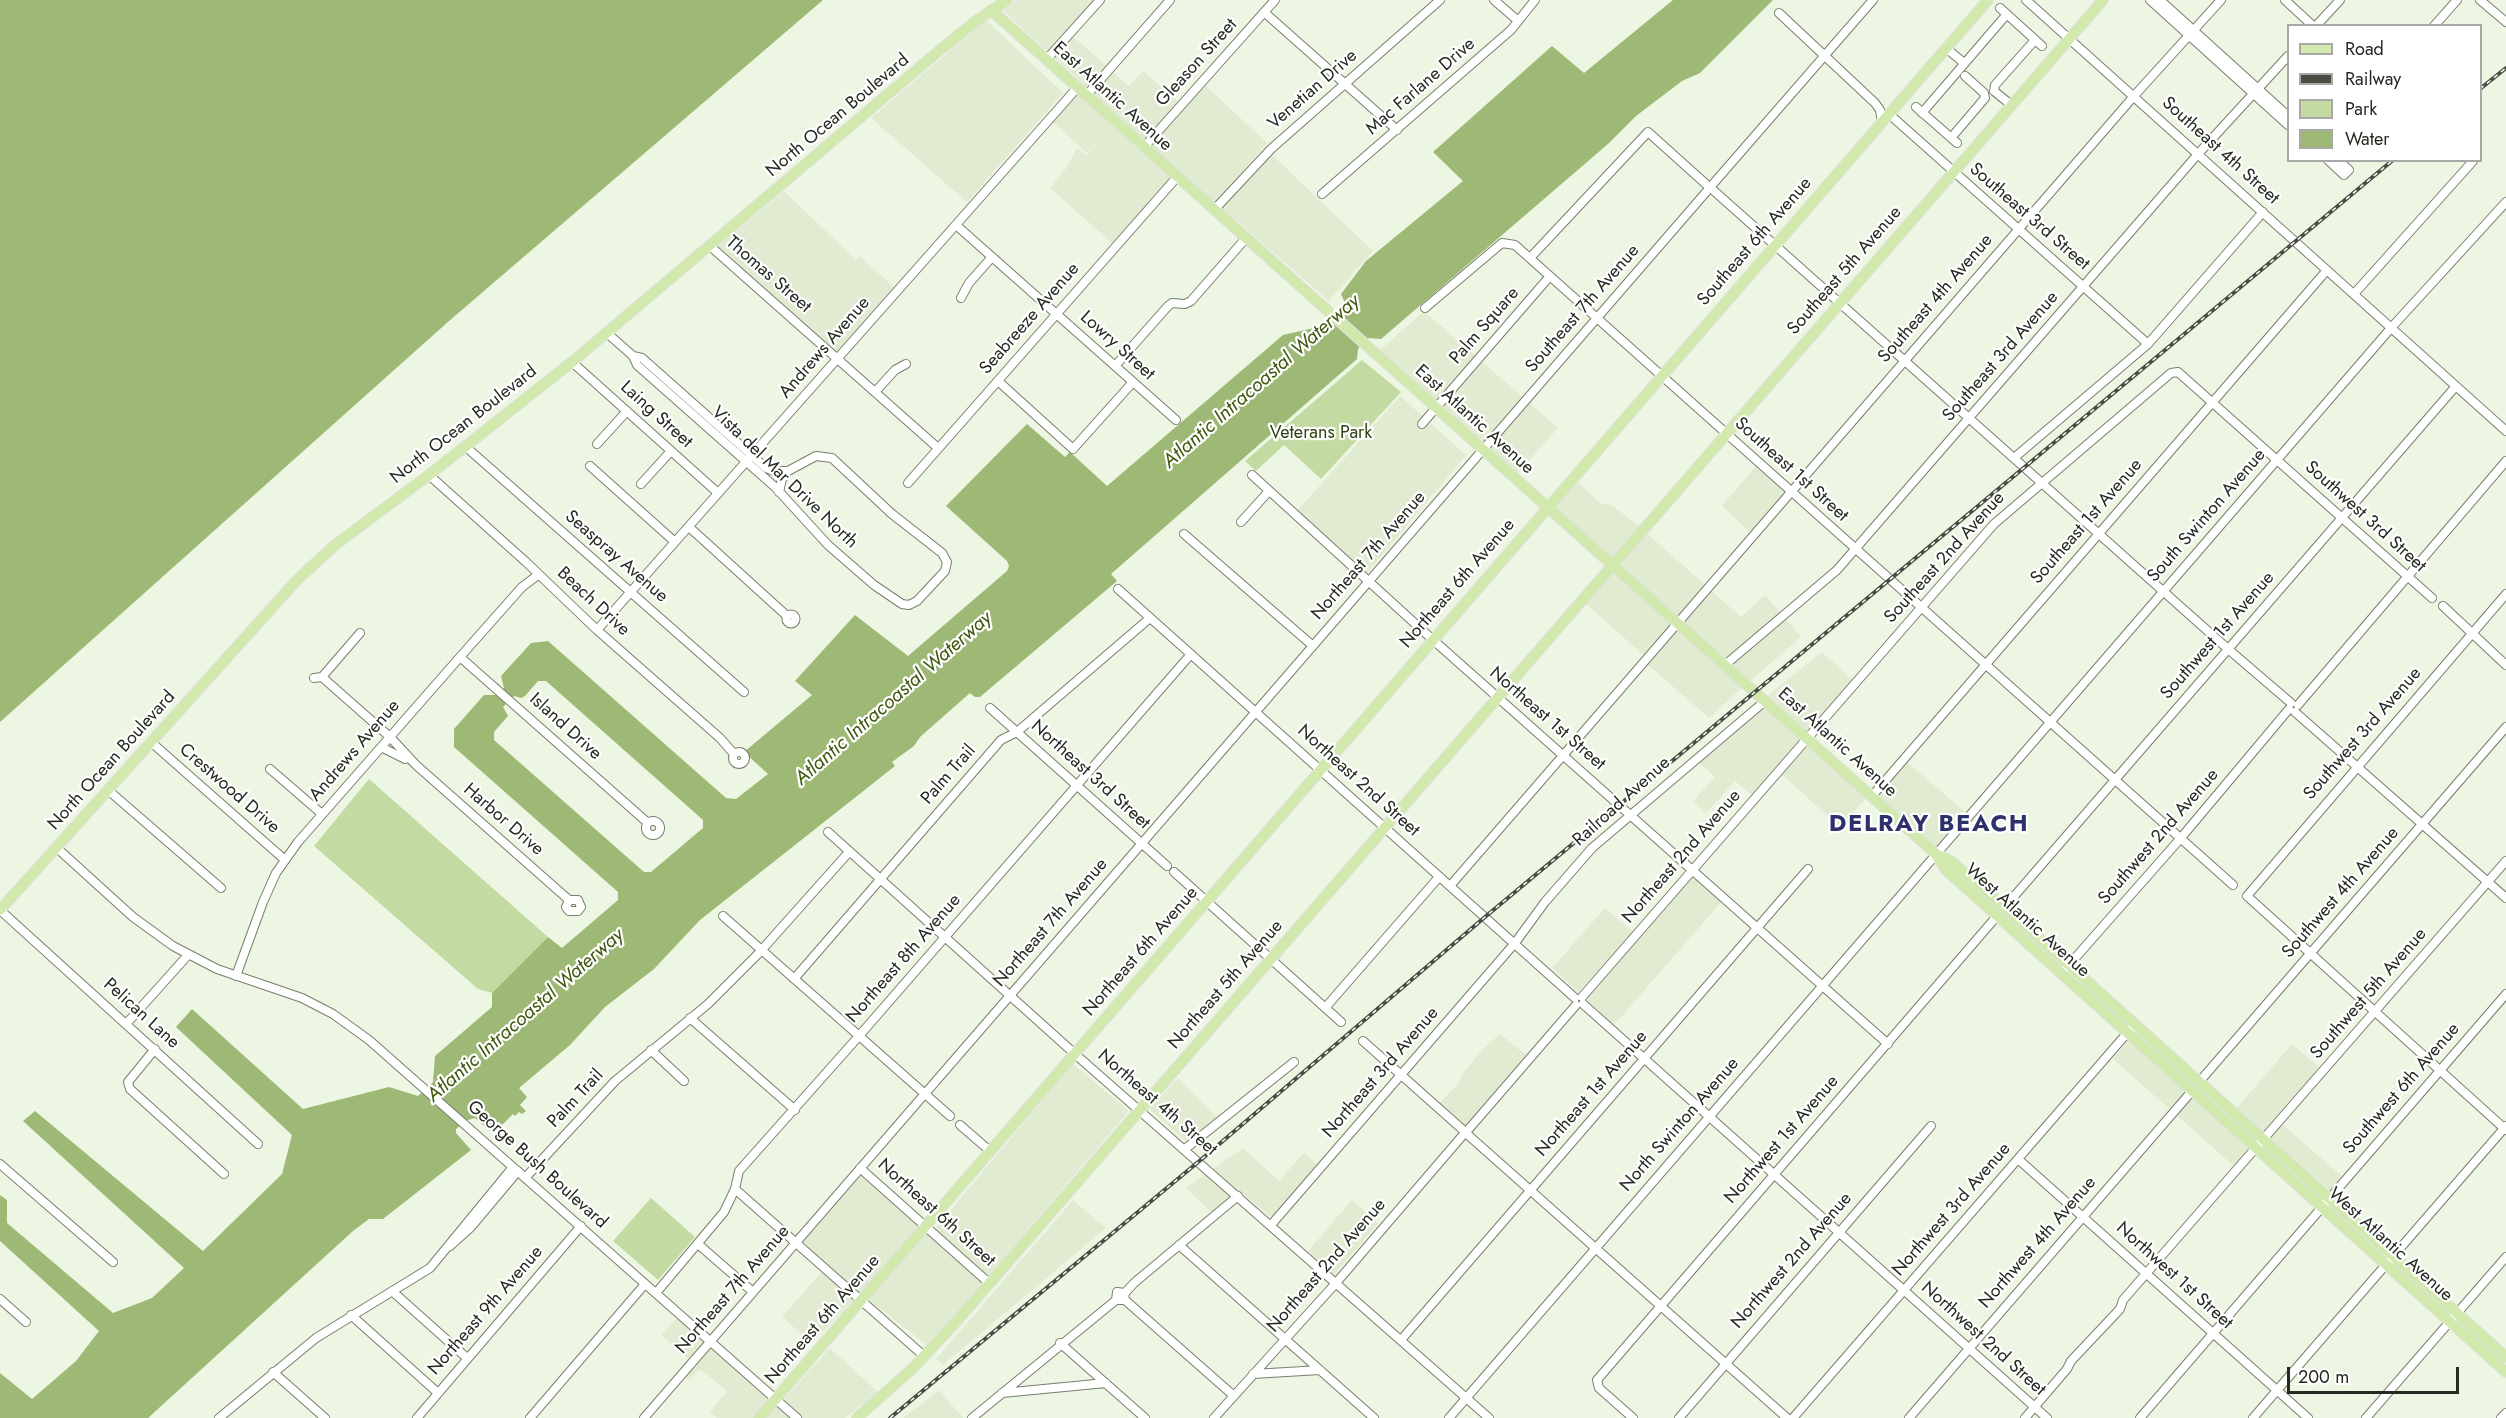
<!DOCTYPE html>
<style>
body{margin:0}
#map{position:relative;width:2506px;height:1418px;overflow:hidden;background:#edf6e2;font-family:Jost,sans-serif}
canvas{display:block}
.legend{position:absolute;left:2287px;top:24px;width:195px;height:138px;box-sizing:border-box;background:#fff;border:2px solid #a8a9a7;margin:0;padding:8px 10px;list-style:none;font-size:18px;color:#262922}
.legend li{display:flex;align-items:center;gap:12px;height:30px}
.legend b{width:30px;border:2px solid #a8a9a7}
.scale{position:absolute;left:2287px;top:1367px;width:172px;height:27px;box-sizing:border-box;border:3px solid #262922;border-top:0;padding-left:8px;font-size:18px;line-height:21px;white-space:nowrap;color:#262922;-webkit-text-stroke:4px #fff;paint-order:stroke}
</style>
<div id="map">
<canvas width="2506" height="1418"></canvas>
<ul class="legend">
<li><b style="height:8px;background:#d2e9ad"></b>Road</li>
<li><b style="height:8px;background:#484c43"></b>Railway</li>
<li><b style="height:16px;background:#c3dba3"></b>Park</li>
<li><b style="height:16px;background:#9db975"></b>Water</li>
</ul>
<div class="scale">200 m</div>
</div>
<script>
const c = document.querySelector('canvas').getContext('2d');
c.lineJoin = 'round';
function fill(path, color) {
  c.fillStyle = color;
  c.fill(path, 'evenodd');
}
function poly(rows) {
  const path = new Path2D();
  for (const r of rows) {
    if (r.length === 3) {
      path.moveTo(r[0] + r[2], r[1]);
      path.arc(r[0], r[1], r[2], 0, 2 * Math.PI);
      continue;
    }
    path.moveTo(r[0], r[1]);
    for (let i = 2; i < r.length; i += 2) path.lineTo(r[i], r[i + 1]);
  }
  return path;
}
function trace(path, color, width, dash) {
  c.strokeStyle = color;
  c.lineWidth = width;
  c.lineCap = dash ? 'butt' : 'round';
  c.setLineDash(dash || []);
  c.stroke(path);
}
function write(font, color, halo, rows, align = 'center') {
  c.font = font + ' Jost,sans-serif';
  c.lineWidth = 4.5;
  c.setLineDash([]);
  c.textBaseline = 'middle';
  c.strokeStyle = halo;
  c.fillStyle = color;
  for (const [text, x, y, turn = 0] of rows) {
    c.save();
    c.translate(x, y);
    c.rotate((+turn || 0) * Math.PI / 180);
    c.textAlign = isNaN(turn) ? turn : align;
    if (halo) c.strokeText(text, 0, 0);
    c.fillText(text, 0, 0);
    c.restore();
  }
}
const built = poly([
 [1016,0,1097,0,1069,33,1129,86,1143,71,1180,103,1146,141,1120,118,1112,126,1143,154,1205,85,1267,143,1215,204,1180,172,1112,243,1050,188,1067,167,1077,148,1087,155,1098,143,1087,153,1052,121,1084,84,1003,11],
 [986,20,1063,93,967,202,871,118],
 [1270,153,1373,251,1329,301,1222,208],
 [784,191,856,260,859,256,895,288,837,353,717,247],
 [1424,311,1558,428,1517,474,1378,352],
 [1400,396,1466,455,1367,573,1297,511],
 [1757,465,1787,492,1751,533,1722,506],
 [1577,481,1601,504,1610,504,1634,522,1741,617,1765,595,1801,637,1749,682,1554,506],
 [1612,574,1617,575,1743,687,1709,718,1646,663,1649,660,1585,603],
 [1822,652,1853,680,1802,739,1867,797,1840,827,1776,769,1753,796,1735,781,1706,813,1693,801,1715,777,1692,756],
 [1906,761,1966,813,1935,848,1876,795],
 [1693,875,1723,900,1614,1025,1586,999],
 [1605,908,1633,932,1578,992,1552,968],
 [1500,1034,1526,1055,1464,1128,1437,1105,1459,1083,1463,1073,1484,1048],
 [2129,1040,2223,1124,2292,1044,2320,1068,2276,1119,2343,1177,2330,1190,2264,1133,2235,1167,2113,1059],
 [1073,1064,1129,1111,928,1346,860,1293,812,1343,782,1317,823,1270,796,1250,859,1174,929,1236],
 [1178,1078,1219,1119,1189,1144,1149,1109],
 [1243,1148,1279,1181,1304,1153,1319,1166,1273,1219,1241,1192,1212,1213,1186,1188],
 [1073,1200,1106,1228,943,1365,936,1359],
 [1352,1200,1378,1223,1334,1275,1308,1251],
 [678,1317,777,1407,830,1348,878,1392,845,1418,717,1418,710,1412,727,1391,700,1369,689,1380,684,1377,695,1364,661,1335],
 [939,1390,963,1418,903,1418]
]);
const green = poly([
 [1362,360,1401,392,1321,479,1284,445,1256,471,1245,461],
 [369,779,548,937,492,993,478,989,314,846],
 [651,1198,695,1237,658,1280,613,1241]
]);
const water = poly([
 [0,0,823,0,449,321,0,722],
 [1673,0,1773,0,1700,73,1682,81,1636,116,1608,144,1381,339,1368,338,1358,349,1357,359,1111,574,1117,581,980,697,975,697,970,693,920,737,914,746,892,762,895,766,700,920,654,969,605,1007,570,1045,519,1088,527,1097,520,1105,526,1111,522,1114,519,1112,515,1116,513,1114,496,1131,490,1131,475,1118,468,1120,456,1129,456,1133,471,1150,383,1219,369,1219,353,1231,148,1418,0,1418,0,1373,32,1399,76,1361,99,1331,0,1241,0,1195,7,1200,7,1223,113,1313,152,1298,184,1268,23,1121,35,1111,203,1251,282,1174,292,1135,176,1027,192,1009,303,1109,389,1087,418,1096,433,1082,435,1056,492,1007,492,993,548,937,562,948,618,900,618,892,454,747,454,729,484,695,497,695,504,688,501,676,531,643,548,641,726,798,736,799,768,774,744,752,812,695,795,681,855,615,908,656,1007,571,1009,566,1007,561,946,506,1027,424,1065,457,1070,452,1107,486,1283,335,1323,326,1345,303,1341,294,1366,261,1463,181,1433,152,1552,46,1584,73],
 [538,681,546,681,703,820,703,828,651,872,644,872,494,740,494,732,508,716,503,707,514,696,521,698,525,696]
]);
const minor = poly([
 [1494,0,1517,20],
 [2026,0,2506,431],
 [2150,0,2288,125],
 [2160,0,2288,116],
 [2285,0,2313,26],
 [2480,0,2506,22],
 [2000,8,2042,46],
 [1264,12,1397,130],
 [1779,13,1875,103,1880,110,1882,122],
 [2316,26,2340,0],
 [2434,26,2457,0],
 [1946,48,1964,63],
 [1046,60,1100,0],
 [1994,91,1995,85,2035,40],
 [1994,91,2010,104],
 [1086,96,1170,0],
 [1916,107,1957,143],
 [1922,113,2007,14],
 [1889,114,2148,344],
 [1951,138,1985,98,1984,93,1965,76],
 [1144,147,1275,0],
 [2328,160,2344,175,2349,170,2338,160],
 [1713,184,1873,0],
 [1713,190,2228,649,2291,703],
 [1322,194,1511,30,1535,0],
 [1214,210,1271,149,1440,0],
 [956,225,1176,420],
 [710,246,938,448],
 [1530,258,1648,132,1707,185],
 [2354,294,2473,161],
 [961,298,969,283,992,257],
 [1425,308,1502,243,1515,245,2233,885],
 [607,333,633,356],
 [633,356,642,358,766,468,774,471,788,471,816,456,832,458,892,514,942,553,947,562,945,571,917,601,909,605,902,604,874,585,828,545,775,487,637,365,633,356],
 [572,362,718,493],
 [1115,366,1168,306,1172,303,1185,304,1191,301,1246,238],
 [998,381,1073,449,1133,382],
 [875,392,895,370,906,364],
 [1422,424,1550,276],
 [597,444,627,411],
 [466,447,744,692],
 [2014,458,2148,344,2263,212],
 [590,466,675,542],
 [429,475,526,562,597,630,720,738,734,754],
 [1252,475,1432,639,1888,1044],
 [908,483,1177,177],
 [641,484,671,451],
 [779,492,782,479,788,471],
 [1241,522,1269,491],
 [689,527,787,616],
 [1184,534,1313,646],
 [1118,589,1575,998],
 [2506,594,2247,896,2506,1130],
 [2443,606,2506,665],
 [791,619,4.5],
 [597,630,1077,88],
 [460,657,648,823],
 [1725,665,1837,570,2198,154,2288,56],
 [322,677,360,633],
 [314,678,322,677,390,737,416,765,569,900,578,900,581,907,578,911,569,911,566,907,569,900],
 [2298,705,2506,461],
 [990,708,1167,866],
 [2295,712,2506,898],
 [151,742,285,860],
 [381,747,405,759],
 [739,758,6],
 [270,769,322,814],
 [108,790,221,888],
 [1872,796,2327,270],
 [653,828,7],
 [828,832,1075,1054,1489,1418],
 [57,848,133,917,173,946,217,969,302,998,333,1014,369,1040,797,1418],
 [1174,872,1341,1022],
 [1450,886,2134,96,2221,0],
 [2004,908,2456,386],
 [0,910,258,1144],
 [723,916,950,1116],
 [2061,974,2180,839,2289,709],
 [236,976,263,902,276,873,298,842,460,657,522,587,538,575],
 [794,979,1001,740,1017,732,1150,618],
 [1582,997,1994,524,2171,373,2178,372,2432,598],
 [1583,1004,2047,1418],
 [1325,1008,1439,877],
 [690,1018,795,1110],
 [127,1023,188,955],
 [1363,1041,1463,1130],
 [155,1049,128,1082,130,1089,224,1174],
 [651,1050,684,1081],
 [2200,1081,2506,727],
 [960,1125,990,1151],
 [1468,1130,1576,1005],
 [1468,1135,1787,1418],
 [1185,1149,1294,1062],
 [2018,1159,2308,1418],
 [0,1164,113,1262],
 [860,1168,989,1283],
 [525,1178,615,1081,708,1004,758,954,849,852],
 [735,1189,924,1356],
 [1271,1225,1515,943,1545,902,1592,848,1765,701],
 [698,1244,753,1292],
 [1179,1245,1374,1418],
 [450,1246,471,1227,518,1171],
 [392,1291,467,1358],
 [656,1293,724,1212,735,1189,739,1171,859,1036,1191,654],
 [1125,1293,1117,1292,1116,1300,1124,1300,1125,1293,1134,1283,1238,1196],
 [0,1299,26,1322],
 [1125,1300,1234,1396],
 [351,1315,438,1393],
 [1401,1340,1808,869],
 [1060,1343,1145,1418],
 [273,1372,325,1418],
 [1253,1374,1320,1370],
 [1002,1393,1106,1383],
 [219,1418,316,1338,430,1268,513,1167],
 [417,1418,581,1226],
 [530,1418,645,1284],
 [644,1418,1707,191],
 [972,1418,1116,1300],
 [1214,1418,1336,1283,1463,1135],
 [1449,1418,2391,328,2506,202],
 [1633,1418,1599,1388,1597,1380,1997,916],
 [1679,1418,1931,1126],
 [1793,1418,2135,1024],
 [1909,1418,2192,1091],
 [2025,1418,2067,1369,2071,1361,2120,1309,2123,1300,2506,861],
 [2140,1418,2506,994],
 [2253,1418,2506,1126],
 [2366,1418,2506,1257],
 [2501,1418,2506,1413]
]);
const major = poly([
 [991,10,1936,854,1951,861,2011,913,2506,1357],
 [1936,855,1946,870,2506,1372],
 [0,910,296,581,335,545,429,475,572,362,940,50,976,21,1007,0],
 [759,1418,1988,0],
 [857,1418,913,1368,955,1323,2103,0]
]);
const rail = poly([
 [2480,89,2506,68],
 [890,1418,1203,1158,1485,917,2393,160]
]);
const streetNames = [
 ["Gleason Street",1197,63,-48],
 ["Mac Farlane Drive",1421,87,-41],
 ["Venetian Drive",1313,90,-41],
 ["East Atlantic Avenue",1112,97,42],
 ["North Ocean Boulevard",838,116,-40],
 ["Southeast 4th Street",2220,151,42],
 ["Southeast 3rd Street",2029,217,41],
 ["Southeast 6th Avenue",1755,242,-49],
 ["Southeast 5th Avenue",1845,271,-49],
 ["Thomas Street",768,275,41],
 ["Southeast 4th Avenue",1936,299,-49],
 ["Southeast 7th Avenue",1583,309,-49],
 ["Seabreeze Avenue",1030,319,-49],
 ["Palm Square",1485,326,-49],
 ["Lowry Street",1117,346,42],
 ["Andrews Avenue",825,348,-49],
 ["Southeast 3rd Avenue",2001,357,-49],
 ["Laing Street",656,415,42],
 ["East Atlantic Avenue",1474,420,42],
 ["North Ocean Boulevard",464,425,-38],
 ["Southeast 1st Street",1791,470,42],
 ["Vista del Mar Drive North",784,478,44],
 ["South Swinton Avenue",2207,516,-49],
 ["Southwest 3rd Street",2365,517,42],
 ["Southeast 1st Avenue",2087,522,-49],
 ["Northeast 7th Avenue",1369,556,-49],
 ["Seaspray Avenue",616,557,41],
 ["Southeast 2nd Avenue",1945,558,-48],
 ["Northeast 6th Avenue",1458,584,-49],
 ["Beach Drive",593,602,43],
 ["Southwest 1st Avenue",2218,636,-49],
 ["Northeast 1st Street",1547,719,41],
 ["Island Drive",565,727,42],
 ["Southwest 3rd Avenue",2363,734,-49],
 ["East Atlantic Avenue",1837,743,42],
 ["Andrews Avenue",355,751,-49],
 ["North Ocean Boulevard",112,761,-48],
 ["Palm Trail",949,775,-49],
 ["Northeast 3rd Street",1090,775,42],
 ["Northeast 2nd Street",1358,781,42],
 ["Crestwood Drive",229,789,41],
 ["Railroad Avenue",1622,802,-42],
 ["Harbor Drive",503,820,41],
 ["Southwest 2nd Avenue",2159,837,-49],
 ["Northeast 2nd Avenue",1682,857,-49],
 ["Southwest 4th Avenue",2341,893,-49],
 ["West Atlantic Avenue",2027,921,42],
 ["Northeast 7th Avenue",1051,923,-49],
 ["Northeast 6th Avenue",1141,952,-49],
 ["Northeast 8th Avenue",904,959,-49],
 ["Northeast 5th Avenue",1226,985,-49],
 ["Southwest 5th Avenue",2369,994,-49],
 ["Pelican Lane",141,1014,42],
 ["Northeast 3rd Avenue",1381,1073,-49],
 ["Southwest 6th Avenue",2402,1089,-49],
 ["Northeast 1st Avenue",1592,1094,-49],
 ["Palm Trail",576,1099,-47],
 ["Northeast 4th Street",1157,1103,41],
 ["North Swinton Avenue",1680,1125,-49],
 ["Northwest 1st Avenue",1782,1140,-49],
 ["George Bush Boulevard",537,1165,42],
 ["Northwest 3rd Avenue",1952,1210,-49],
 ["Northeast 6th Street",936,1213,42],
 ["Northwest 4th Avenue",2038,1243,-49],
 ["West Atlantic Avenue",2390,1245,42],
 ["Northwest 2nd Avenue",1792,1261,-49],
 ["Northeast 2nd Avenue",1327,1266,-49],
 ["Northwest 1st Street",2174,1276,42],
 ["Northeast 7th Avenue",733,1290,-49],
 ["Northeast 9th Avenue",486,1311,-49],
 ["Northeast 6th Avenue",823,1320,-49],
 ["Northwest 2nd Street",1983,1339,42]
];
const parkNames = [
 ["Veterans Park",1321,434]
];
const waterNames = [
 ["Atlantic Intracoastal Waterway",1262,382,-41],
 ["Atlantic Intracoastal Waterway",894,699,-41],
 ["Atlantic Intracoastal Waterway",526,1016,-41]
];
const districtNames = [
 ["DELRAY BEACH",1929,825]
];
fill(built, '#e0ebd1');
fill(green, '#c3dba3');
fill(water, '#9db975');
trace(minor, '#777f6d', 10);
trace(major, '#e1e1e0', 12);
trace(minor, '#fff', 8);
trace(major, '#d2e9ad', 10);
trace(rail, '#484c43', 4);
trace(rail, '#fff', 1.5, [4.5]);
write('18px', '#262922', '#fff', streetNames);
write('18px', '#30410f', '#fff', parkNames);
write('italic 20px', '#40590e', '#fff', waterNames);
c.letterSpacing = '1.5px';
write('bold 24px', '#2e326c', '#fff', districtNames);
c.letterSpacing = '0px';
</script>
